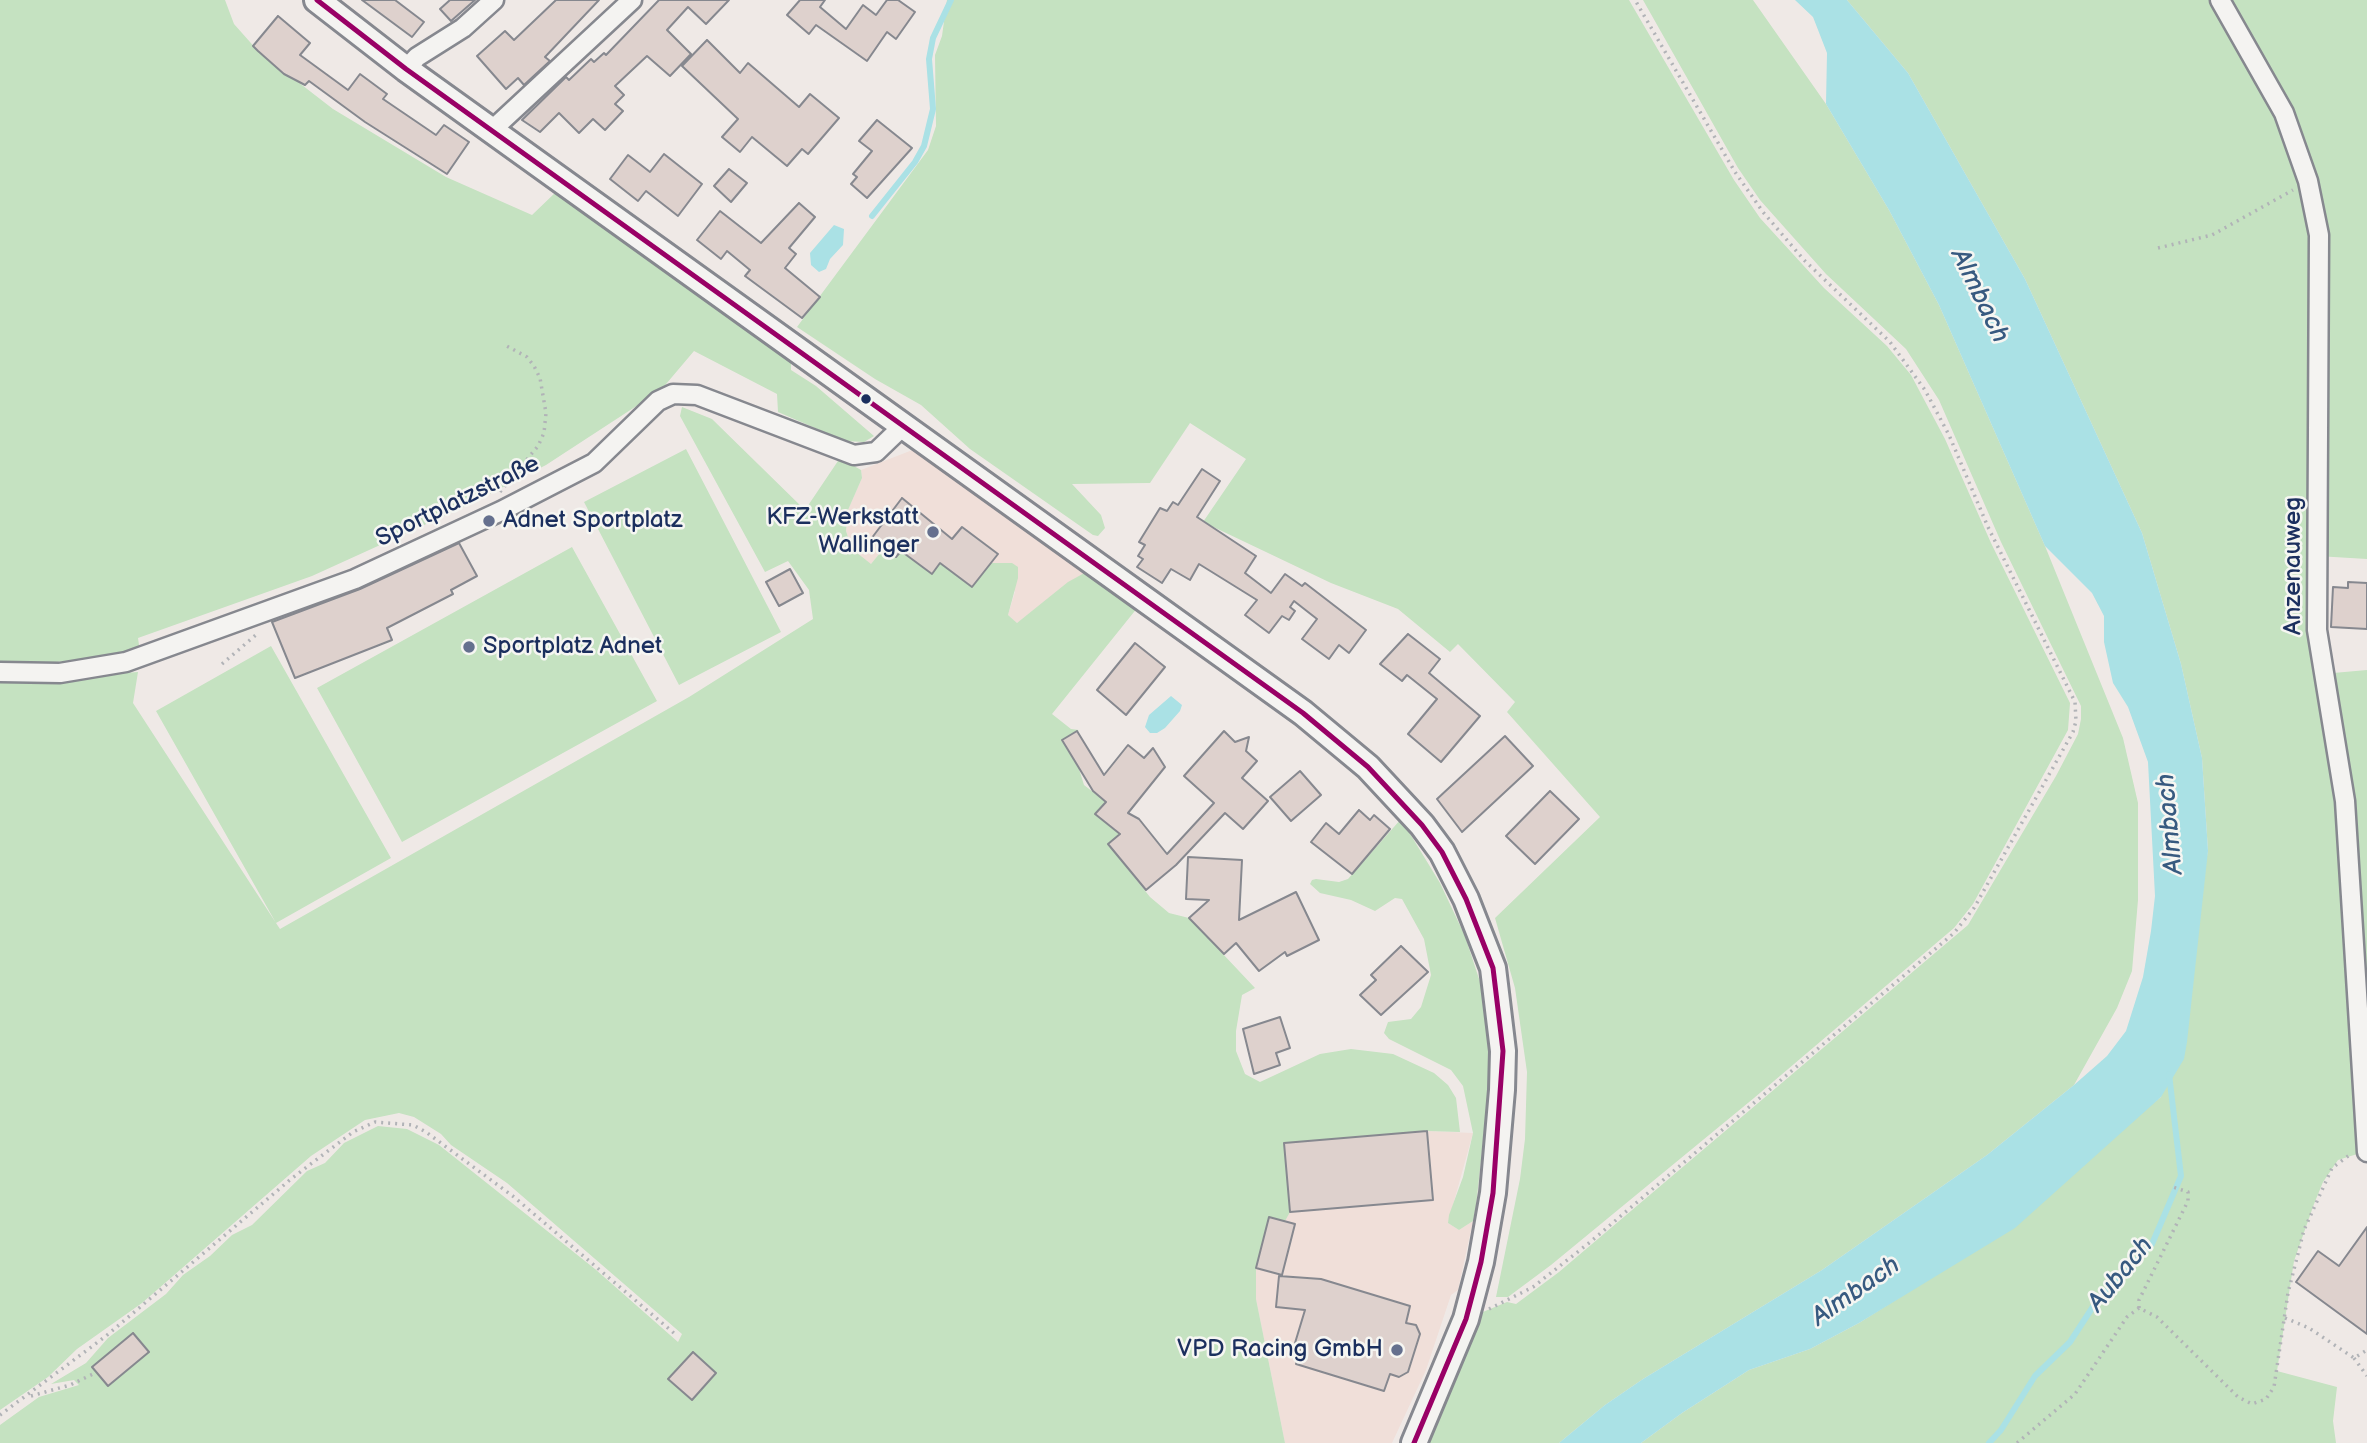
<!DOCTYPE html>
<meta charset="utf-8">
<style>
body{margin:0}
canvas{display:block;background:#efe9e6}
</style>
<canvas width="2367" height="1443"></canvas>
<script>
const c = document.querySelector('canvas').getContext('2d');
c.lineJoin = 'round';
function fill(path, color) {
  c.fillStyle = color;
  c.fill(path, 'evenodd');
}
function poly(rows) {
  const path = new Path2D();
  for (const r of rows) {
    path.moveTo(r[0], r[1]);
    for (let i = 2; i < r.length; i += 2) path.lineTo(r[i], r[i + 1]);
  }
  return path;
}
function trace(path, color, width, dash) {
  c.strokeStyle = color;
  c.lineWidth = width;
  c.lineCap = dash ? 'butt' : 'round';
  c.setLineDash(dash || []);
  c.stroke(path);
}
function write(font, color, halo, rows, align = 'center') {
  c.font = font + ' "Balsamiq Sans",sans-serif';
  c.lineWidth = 5;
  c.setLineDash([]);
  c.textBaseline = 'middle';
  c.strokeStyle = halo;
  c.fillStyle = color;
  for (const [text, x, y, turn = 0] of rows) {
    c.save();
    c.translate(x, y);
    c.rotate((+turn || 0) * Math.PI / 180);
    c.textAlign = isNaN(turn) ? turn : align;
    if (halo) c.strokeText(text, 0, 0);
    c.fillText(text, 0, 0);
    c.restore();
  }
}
const built = poly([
 [915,449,1088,571,1017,623,1008,615,1015,592,990,563,940,563,932,574,884,548,871,564,862,559,852,549,846,531,848,510,862,478,861,470],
 [1427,1131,1473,1133,1448,1223,1459,1230,1473,1221,1458,1290,1451,1295,1426,1370,1392,1443,1285,1443,1256,1299,1256,1268,1269,1217,1285,1221,1284,1143]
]);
const green = poly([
 [0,0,225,0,234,24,258,51,333,109,446,177,532,215,557,191,791,360,791,370,816,386,874,436,864,442,845,441,778,412,777,394,694,351,661,390,546,465,468,505,312,576,138,638,140,652,95,659,0,666],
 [947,0,1629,0,1734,180,1760,218,1824,288,1887,346,1911,375,1945,439,1991,543,2070,703,2068,730,1973,904,1954,928,1754,1098,1551,1265,1508,1297,1496,1297,1520,1179,1525,1139,1527,1072,1515,988,1495,918,1600,817,1507,712,1515,702,1458,644,1450,652,1398,609,1331,583,1203,522,1246,459,1190,423,1150,483,1072,484,1101,515,1105,528,1098,536,1093,535,970,449,921,405,875,379,797,327,928,150,936,126,935,55,942,36],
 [1643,0,1753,0,1826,104,1889,210,1939,305,2045,546,2123,738,2138,803,2138,900,2132,971,2117,1008,2074,1085,1987,1155,1822,1270,1643,1379,1605,1405,1559,1443,1414,1443,1466,1319,1507,1302,1516,1304,1559,1272,1968,925,2056,776,2078,734,2081,719,2081,706,2001,542,1939,400,1906,349,1826,274,1760,200,1738,168],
 [1847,0,2367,0,2367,559,2317,556,2322,674,2367,670,2367,1151,2338,1160,2323,1182,2314,1204,2294,1261,2277,1371,2337,1387,2333,1421,2336,1443,1641,1443,1682,1413,1749,1370,1810,1349,1859,1323,1929,1279,2161,1097,2208,851,2202,758,2181,664,2142,533,2025,279,1908,73],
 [682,407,712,419,805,510,840,458,861,470,862,478,848,510,846,531,852,549,871,564,884,548,896,557,901,551,932,574,940,563,1012,563,1018,567,1018,578,1008,615,1017,623,1068,582,1088,571,1138,607,1052,714,1071,729,1079,730,1062,741,1079,769,1084,785,1106,802,1095,814,1120,834,1108,844,1150,897,1169,913,1189,918,1255,988,1242,995,1236,1031,1236,1051,1245,1074,1260,1082,1320,1054,1351,1049,1393,1054,1434,1073,1448,1085,1456,1098,1460,1132,1427,1131,1284,1143,1290,1212,1285,1221,1269,1217,1256,1268,1256,1299,1285,1443,0,1443,0,1425,39,1397,79,1385,74,1380,51,1384,86,1363,108,1338,166,1294,183,1275,210,1256,232,1235,252,1225,307,1171,325,1163,344,1143,378,1126,407,1129,439,1145,595,1269,678,1342,682,1334,507,1183,451,1145,441,1134,414,1117,399,1113,365,1120,311,1156,142,1303,77,1349,48,1377,0,1410,0,682,138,672,133,703,276,923,156,711,271,646,391,858,276,923,280,929,689,697,813,619,809,590,788,561,765,572,680,416],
 [693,1352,716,1374,692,1400,669,1379],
 [686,449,781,632,679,685,584,502],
 [572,547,657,701,402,842,317,688],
 [1401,819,1440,883,1465,936,1482,988,1488,1019,1490,1077,1476,1206,1473,1221,1459,1230,1448,1223,1449,1215,1463,1177,1473,1133,1463,1086,1451,1070,1389,1039,1384,1033,1388,1022,1411,1019,1421,1007,1431,975,1424,939,1402,899,1395,898,1375,911,1351,900,1320,893,1310,884,1312,880,1316,879,1339,882,1348,879]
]);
const water = poly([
 [1795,0,1847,0,1908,73,2025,279,2142,533,2181,664,2202,758,2208,851,2187,1042,2184,1059,2161,1097,2015,1228,1859,1323,1810,1349,1749,1370,1682,1413,1641,1443,1559,1443,1605,1405,1643,1379,1822,1270,1987,1155,2074,1085,2107,1056,2126,1031,2143,977,2151,931,2155,896,2148,762,2128,707,2113,683,2104,642,2104,616,2092,593,2045,546,1939,305,1889,210,1826,104,1827,53,1813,17],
 [834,225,844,229,843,245,830,259,826,269,819,272,811,265,810,253],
 [1171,696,1182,705,1180,711,1165,728,1157,733,1150,733,1145,727,1149,715]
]);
const stream = poly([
 [872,216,915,162,924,146,933,109,929,59,933,38,951,0],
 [1989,1443,2001,1430,2035,1376,2070,1342,2096,1302,2152,1244,2181,1176,2169,1074]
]);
const building = poly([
 [362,0,395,0,424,22,412,37,362,0],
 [450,0,475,0,451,21,440,9,450,0],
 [556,0,599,0,545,57,550,61,524,85,518,78,506,89,477,56,505,31,514,40,556,0],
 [659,0,729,0,706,24,688,7,667,30,691,54,670,76,647,56,615,86,624,95,615,104,623,111,605,130,593,119,579,133,559,113,540,132,522,120,566,77,569,80,591,59,594,62,604,53,606,55,659,0],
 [800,0,825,0,820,7,846,29,863,5,876,15,887,0,898,0,915,12,896,39,887,32,867,61,816,25,809,34,787,15,800,0],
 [278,16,310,43,300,55,348,90,360,74,387,94,383,99,436,135,444,125,469,142,447,174,365,122,309,81,305,85,284,74,258,51,253,46,278,16],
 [707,40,740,73,748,63,799,107,810,94,839,118,808,154,802,149,787,166,752,137,740,152,722,137,738,119,682,66,707,40],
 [877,120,912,148,867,198,851,184,857,177,853,174,872,151,859,141,877,120],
 [664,154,702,184,678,216,646,191,638,201,610,179,628,155,650,172,664,154],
 [729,169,747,183,731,202,714,186,729,169],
 [799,203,815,217,789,248,796,254,785,268,820,297,802,318,745,276,750,270,727,251,721,259,697,240,720,211,761,243,799,203],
 [1202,469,1220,481,1197,517,1256,556,1245,573,1271,593,1285,574,1302,586,1305,583,1366,630,1349,653,1339,645,1329,659,1302,639,1317,619,1294,601,1290,607,1295,611,1289,620,1282,616,1269,633,1245,615,1257,600,1199,564,1190,580,1171,569,1162,583,1137,567,1143,559,1138,556,1145,545,1139,542,1160,508,1167,511,1173,502,1178,505,1202,469],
 [902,498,952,539,962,527,998,554,972,587,940,563,932,574,901,551,896,557,871,539,902,498],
 [459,543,477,576,451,590,453,594,387,628,392,640,295,678,272,622,360,589,459,543],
 [790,569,803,593,779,606,766,582,790,569],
 [2348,582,2367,583,2367,629,2331,627,2333,587,2348,588,2348,582],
 [1408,634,1440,659,1429,673,1480,716,1441,762,1408,734,1437,699,1407,675,1402,681,1380,664,1408,634],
 [1135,643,1165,667,1126,715,1097,690,1135,643],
 [1077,731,1104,775,1128,745,1144,758,1153,748,1165,767,1128,813,1139,819,1167,854,1214,803,1184,776,1224,731,1235,742,1249,737,1246,751,1257,761,1242,778,1268,801,1243,829,1225,813,1176,865,1146,890,1108,844,1120,834,1095,814,1106,802,1093,791,1062,740,1077,731],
 [1505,736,1533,766,1462,832,1437,799,1505,736],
 [1300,771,1321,795,1291,821,1270,797,1300,771],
 [1550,791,1579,819,1535,864,1506,836,1550,791],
 [1359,810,1370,820,1374,815,1390,829,1352,874,1311,842,1326,823,1339,834,1359,810],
 [1188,857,1242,860,1239,920,1296,892,1319,940,1287,956,1285,952,1259,971,1236,943,1224,954,1189,918,1209,900,1186,899,1188,857],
 [1401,946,1428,972,1381,1015,1360,995,1376,980,1371,975,1401,946],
 [1280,1017,1290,1048,1276,1053,1280,1065,1254,1074,1243,1029,1280,1017],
 [1427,1131,1433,1200,1290,1212,1284,1143,1427,1131],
 [1269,1217,1295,1224,1282,1275,1256,1268,1269,1217],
 [2367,1227,2367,1334,2296,1282,2318,1251,2339,1266,2367,1227],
 [1279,1276,1321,1279,1410,1306,1406,1323,1416,1325,1420,1334,1408,1372,1399,1377,1390,1374,1384,1391,1296,1364,1301,1345,1295,1343,1305,1310,1276,1307,1279,1276],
 [133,1333,149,1352,108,1386,92,1367,133,1333],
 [693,1352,716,1373,692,1400,668,1379,693,1352]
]);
const path = poly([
 [2158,248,2212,235,2293,190],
 [500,492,538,446,544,433,546,413,540,378,534,366,527,357,503,344],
 [222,664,257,634],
 [2139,1308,2139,1300,2188,1201,2188,1192,2173,1187],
 [1489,1309,1533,1287,1589,1243,1954,933,1974,908,2073,732,2076,721,2075,702,1988,527,1949,435,1925,390,1890,342,1804,260,1763,212,1735,172,1635,0],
 [2285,1318,2309,1328,2354,1358,2367,1350],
 [2354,1358,2367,1376],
 [31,1396,70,1385,93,1374],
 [0,1415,106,1336,291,1179,353,1132,375,1122,413,1125,426,1132,514,1197,675,1334],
 [2017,1443,2075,1394,2127,1317,2139,1308,2157,1317,2238,1397,2252,1404,2266,1399,2274,1387,2288,1293,2304,1230,2332,1168,2351,1154]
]);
const minor = poly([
 [2220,0,2284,113,2308,181,2319,235,2317,630,2345,801,2367,1152],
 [406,69,417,57,463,28,494,0],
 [492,130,632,0],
 [0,672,60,673,126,662,355,579,501,511,594,463,658,401,673,394,697,395,854,455,876,452,902,427]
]);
const secondary = poly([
 [317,0,406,69,1303,713,1368,767,1422,825,1442,852,1466,899,1493,968,1503,1051,1502,1090,1493,1193,1481,1262,1466,1319,1414,1443]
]);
const bus1 = poly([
 [317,0,406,69,1303,713,1368,767,1422,825,1442,852,1466,899,1493,968,1503,1051,1493,1193,1481,1262,1466,1319,1414,1443]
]);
const markers = [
 [866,399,6,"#1b2f5e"],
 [489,521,7,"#65708e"],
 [933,532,7,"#65708e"],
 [469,647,7,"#65708e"],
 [1397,1350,7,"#65708e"]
];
const streetNames = [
 ["Sportplatzstraße",458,502,-26],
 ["Anzenauweg",2294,566,-90]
];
const poiNames = [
 ["KFZ-Werkstatt",919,518],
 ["Wallinger",919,546],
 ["Adnet Sportplatz",503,521,"left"],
 ["Sportplatz Adnet",483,647,"left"],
 ["VPD Racing GmbH",1383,1350]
];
const waterNames = [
 ["Almbach",1979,296,64],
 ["Almbach",2171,824,-95],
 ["Aubach",2121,1275,-51],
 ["Almbach",1856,1292,-35]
];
fill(built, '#f0dfd9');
fill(green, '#c5e2c1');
fill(water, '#aae1e5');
trace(stream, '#aae1e5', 6);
fill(building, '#ded1cd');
trace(building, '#86888f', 2);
trace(minor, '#86888f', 23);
trace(secondary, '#86888f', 30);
trace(path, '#b1b3b7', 3.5, [2, 5]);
trace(minor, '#f4f3f1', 18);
trace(secondary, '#f4f3f1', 24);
trace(bus1, '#906', 5);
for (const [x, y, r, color] of markers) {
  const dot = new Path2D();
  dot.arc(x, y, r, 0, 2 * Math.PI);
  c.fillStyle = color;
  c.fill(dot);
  trace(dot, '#f6f6f2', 2.5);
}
write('24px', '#1b2f5e', '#f6f6f2', streetNames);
write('24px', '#1b2f5e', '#f6f6f2', poiNames, 'right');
write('italic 26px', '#375a80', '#f6f6f2', waterNames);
</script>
